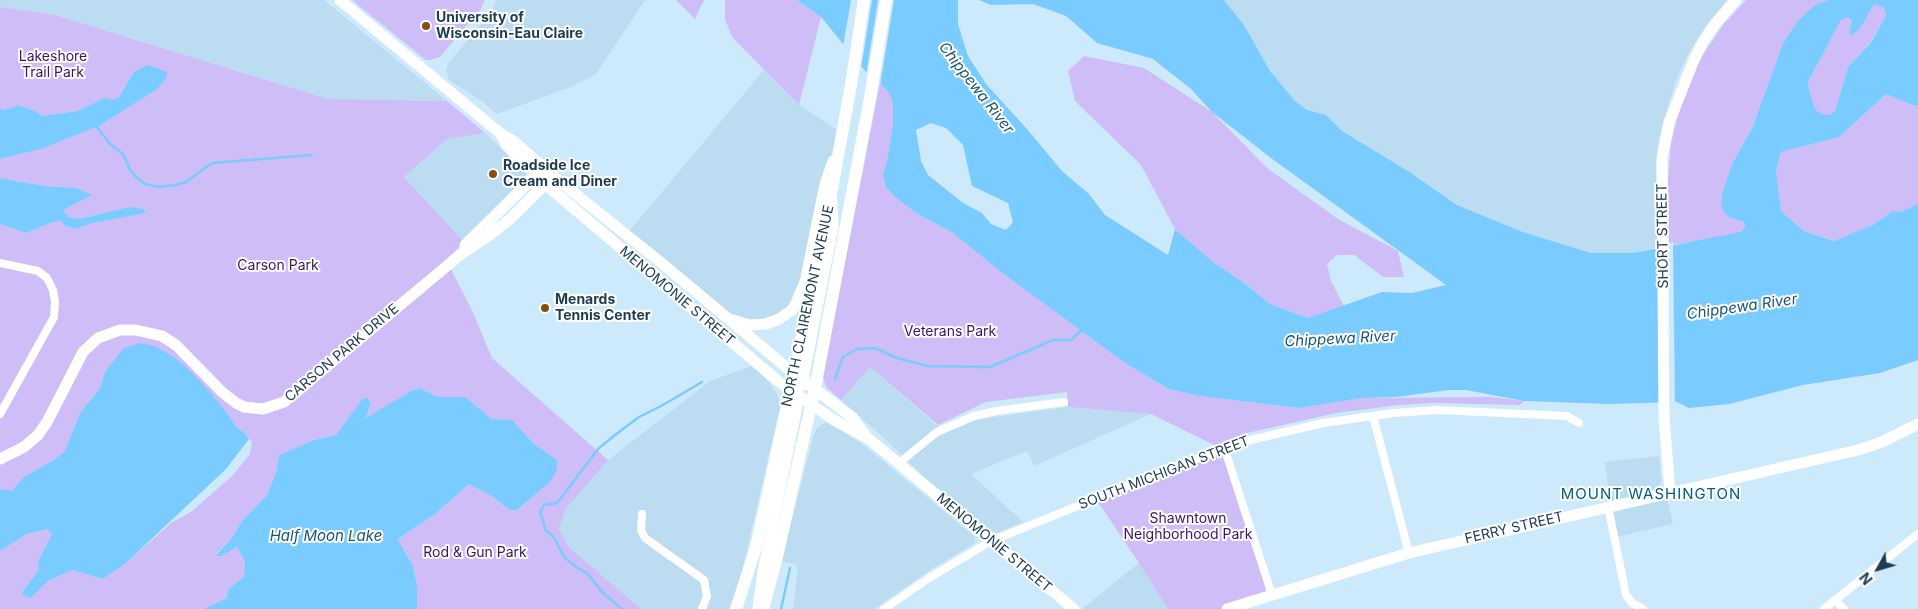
<!DOCTYPE html>
<style>
body{margin:0}
#map{position:relative;width:1918px;height:609px;overflow:hidden;background:#cdeafd;font-family:Inter,sans-serif}
canvas{display:block}
.north{position:absolute;left:1853px;top:544px;width:50px;height:50px;-webkit-text-stroke:4px #fff;paint-order:stroke;rotate:231deg;font-size:14px;font-weight:700;line-height:20px;text-align:center;color:#1d3c50}
.north::after{content:'';display:block;margin:auto;width:18px;height:22px;background:#1d3c50;clip-path:polygon(50% 0,100% 100%,50% 72%,0 100%)}
</style>
<div id="map">
<canvas width="1918" height="609"></canvas>
<div class="north">N</div>
</div>
<script>
const c = document.querySelector('canvas').getContext('2d');
c.lineJoin = 'round';
function fill(path, color) {
  c.fillStyle = color;
  c.fill(path, 'evenodd');
}
function poly(rows) {
  const path = new Path2D();
  for (const r of rows) {
    path.moveTo(r[0], r[1]);
    for (let i = 2; i < r.length; i += 2) path.lineTo(r[i], r[i + 1]);
  }
  return path;
}
function trace(path, color, width, dash) {
  c.strokeStyle = color;
  c.lineWidth = width;
  c.lineCap = dash ? 'butt' : 'round';
  c.setLineDash(dash || []);
  c.stroke(path);
}
function write(font, color, halo, rows, align = 'center') {
  c.font = font + ' Inter,sans-serif';
  c.lineWidth = 4;
  c.setLineDash([]);
  c.textBaseline = 'middle';
  c.strokeStyle = halo;
  c.fillStyle = color;
  for (const [text, x, y, turn = 0] of rows) {
    c.save();
    c.translate(x, y);
    c.rotate((+turn || 0) * Math.PI / 180);
    c.textAlign = isNaN(turn) ? turn : align;
    if (halo) c.strokeText(text, 0, 0);
    c.fillText(text, 0, 0);
    c.restore();
  }
}
const built = poly([
 [0,0,324,0,447,101,328,99,55,15,0,7],
 [496,0,645,0,596,74,568,88,497,114,483,102,449,80,446,70,448,64,492,11],
 [1224,0,1727,0,1704,28,1688,54,1676,80,1664,119,1658,142,1656,168,1659,247,1633,253,1591,253,1523,232,1457,205,1408,171,1342,131,1326,115,1307,110,1294,100,1269,71,1244,25],
 [764,70,799,105,842,133,805,282,785,315,742,323,626,235],
 [485,133,523,169,526,173,526,178,464,242,404,177,447,139],
 [752,366,769,382,777,394,780,407,739,584,729,609,641,609,569,547,559,529,565,510,608,460,710,381],
 [870,367,945,433,979,419,1068,407,1151,414,1034,466,1027,451,971,474,1023,522,997,533,989,530,923,476,882,436,841,400],
 [824,423,828,423,861,443,975,537,975,542,972,545,933,568,874,609,793,609,798,569,795,564,781,561,814,435,817,428],
 [1659,456,1661,481,1657,489,1654,491,1610,502,1605,462],
 [1667,498,1673,524,1616,537,1612,512],
 [1139,563,1168,609,1084,609,1083,608]
]);
const green = poly([
 [352,0,485,0,480,10,440,57,430,60,426,60],
 [676,0,704,0,695,19],
 [725,0,797,0,821,17,799,105,732,37,725,19],
 [1746,0,1828,0,1815,5,1809,11,1797,22,1783,43,1753,126,1732,164,1721,202,1731,218,1744,222,1745,227,1741,232,1735,235,1669,245,1668,178,1671,144,1680,107,1701,57,1724,24],
 [1876,4,1884,8,1886,15,1872,40,1848,67,1835,111,1829,115,1825,115,1817,111,1814,106,1808,86,1809,80,1841,20,1848,17,1852,21,1849,33,1861,27,1873,6],
 [0,7,55,15,328,99,447,101,485,133,447,139,404,177,464,242,446,260,472,310,492,358,608,460,565,510,559,529,569,547,641,609,417,609,417,586,413,566,398,540,406,533,434,515,469,484,493,497,510,510,517,510,551,481,556,460,534,444,518,427,506,420,492,419,465,397,437,397,420,388,411,391,366,419,371,402,366,397,336,435,314,440,279,455,276,473,267,495,242,521,232,538,215,555,221,556,237,547,246,561,244,577,228,589,227,598,204,609,0,609,0,550,2,550,27,534,47,529,52,534,38,561,39,569,21,594,72,570,103,579,126,563,171,523,191,512,233,475,250,454,252,442,245,433,237,428,229,416,105,372,100,388,80,413,65,451,52,461,24,477,12,492,0,489,0,224,26,233,53,222,60,221,66,226,76,229,93,223,146,213,129,207,79,219,68,217,63,210,91,195,76,188,44,186,0,178,0,159,41,149,101,125,157,89,134,72,119,97,113,101,104,98,78,111,42,116,35,111,18,105,5,110,0,108],
 [1084,56,1144,68,1212,112,1267,168,1338,219,1398,251,1404,277,1383,277,1354,255,1337,255,1327,264,1331,281,1344,306,1308,318,1270,304,1243,282,1213,262,1175,229,1141,165,1075,101,1068,71],
 [880,83,889,93,893,104,893,125,887,160,883,174,886,187,894,196,916,213,953,233,1001,272,1125,363,1169,389,1199,396,1299,408,1362,398,1489,397,1524,401,1520,405,1434,403,1399,405,1336,413,1247,433,1216,446,1151,414,1068,407,1067,392,986,402,938,425,870,367,841,400,826,387,823,377],
 [1886,94,1915,106,1918,105,1918,204,1900,212,1893,211,1873,225,1835,241,1804,231,1781,211,1776,171,1781,152,1839,137],
 [1224,447,1272,595,1227,609,1168,609,1139,563,1096,499]
]);
const water = poly([
 [797,0,958,0,958,24,968,56,986,84,1027,129,1062,171,1089,194,1105,215,1168,255,1175,229,1213,262,1243,282,1270,304,1308,318,1382,292,1412,293,1446,285,1271,158,1212,112,1191,89,1153,59,1097,43,1066,16,1033,4,991,5,979,0,1224,0,1244,25,1270,71,1294,100,1307,110,1326,115,1342,131,1408,171,1457,205,1523,232,1591,253,1633,253,1741,232,1745,227,1744,222,1731,218,1724,213,1721,202,1722,195,1732,164,1753,126,1783,43,1797,22,1815,5,1828,0,1918,0,1918,105,1915,106,1886,94,1839,137,1781,152,1776,171,1781,211,1804,231,1834,241,1873,225,1893,211,1900,212,1918,204,1918,360,1880,373,1803,385,1729,404,1689,408,1677,402,1608,404,1524,401,1466,390,1449,390,1396,397,1362,398,1299,408,1199,396,1169,389,1125,363,1001,272,953,233,916,213,894,196,886,187,883,174,887,160,893,125,893,104,889,93,880,83,866,72,821,17],
 [1876,4,1884,8,1886,15,1872,41,1848,67,1835,111,1829,115,1825,115,1817,111,1814,106,1808,86,1809,80,1841,20,1848,17,1852,21,1849,33,1851,36,1861,27,1873,6],
 [931,123,946,128,963,145,972,186,1008,203,1013,222,1006,230,991,224,982,213,963,203,928,175,921,161,916,130],
 [148,65,167,72,166,78,157,89,101,125,41,149,0,159,0,108,5,110,18,105,35,111,42,116,78,111,104,98,113,100,119,97,134,72],
 [0,178,44,186,76,188,92,195,63,210,68,217,79,219,129,207,143,209,146,213,93,223,76,229,66,226,60,221,53,222,26,233,0,224],
 [139,343,154,346,172,356,186,367,210,392,229,416,237,428,245,433,249,439,226,469,126,563,103,579,72,570,48,581,31,598,21,594,39,569,38,561,52,534,47,529,27,534,2,550,0,550,0,489,12,491,24,477,52,461,65,451,80,413,100,388,105,372,123,349],
 [420,388,437,397,465,397,492,419,512,420,534,444,557,460,557,469,551,481,517,510,510,510,493,497,469,484,434,515,406,533,398,540,413,566,417,586,417,609,204,609,227,598,228,589,244,577,245,561,237,547,221,556,215,556,232,538,242,521,267,495,276,473,279,455,314,440,336,435,361,401,366,397,371,402,366,418,411,391]
]);
const pier = poly([
 [851,0,872,0,861,69,843,47],
 [878,0,894,0,880,86,866,75],
 [1673,242,1675,404,1660,405,1658,245]
]);
const stream = poly([
 [97,127,110,144,123,154,130,170,137,178,145,184,158,187,175,185,186,182,212,163,312,155],
 [835,378,843,357,857,349,875,348,897,358,927,366,990,367,1053,340,1071,340,1082,330],
 [622,609,602,592,587,573,579,569,565,558,553,536,546,531,540,512,544,505,557,503,599,448,615,435,639,417,663,405,702,382],
 [781,609,790,568]
]);
const street = poly([
 [0,263,38,271,47,278,53,290,55,302,54,317,0,414],
 [1373,416,1409,553],
 [1224,447,1272,595],
 [899,463,937,432,974,416,996,411,1064,402],
 [1608,506,1626,595,1632,603,1643,609],
 [642,514,641,530,645,538,704,580,707,596,702,609],
 [1835,600,1844,609],
 [884,609,929,578,991,541,1162,472,1242,442,1323,423,1394,413,1437,410,1567,416,1579,423],
 [1824,609,1918,534]
]);
const secondary = poly([
 [340,0,501,134,512,140,558,180,664,265,786,367,853,418,866,436],
 [501,134,507,146,551,189,778,381,834,420,869,439,1074,609],
 [465,245,541,170],
 [733,320,749,325,766,324,779,319,792,310,796,303,805,282,825,184,833,161],
 [804,385,804,374,833,227,832,201],
 [0,459,24,447,38,435,47,422,83,352,98,338,120,330,136,330,162,336,176,345,222,392,236,403,244,407,263,409,284,402,460,255,490,235,510,219,553,176],
 [1670,492,1664,418,1662,158,1669,123,1693,62,1703,42,1715,24,1736,0],
 [758,609,763,571,797,407,797,390],
 [1227,609,1409,553,1858,450,1882,442,1918,424]
]);
const primary = poly([
 [736,609,756,547,794,374,832,189,851,85,864,0],
 [763,609,777,557,815,388,870,98,886,0]
]);
const markers = [
 [426,26,5,"#8b4c10"],
 [493,174,5,"#8b4c10"],
 [545,308,5,"#8b4c10"]
];
const poiNames = [
 ["University of",436,18],
 ["Wisconsin-Eau Claire",436,34],
 ["Roadside Ice",503,166],
 ["Cream and Diner",503,182],
 ["Menards",555,300],
 ["Tennis Center",555,316]
];
const parkNames = [
 ["Lakeshore",53,57],
 ["Trail Park",53,73],
 ["Carson Park",278,266],
 ["Veterans Park",950,332],
 ["Shawntown",1188,519],
 ["Neighborhood Park",1188,535],
 ["Rod & Gun Park",475,553]
];
const streetNames = [
 ["SHORT STREET",1663,236,-91],
 ["MENOMONIE STREET",677,296,40],
 ["NORTH CLAIREMONT AVENUE",808,306,-78],
 ["CARSON PARK DRIVE",342,353,-40],
 ["SOUTH MICHIGAN STREET",1164,473,-21],
 ["FERRY STREET",1514,528,-13],
 ["MENOMONIE STREET",994,543,40]
];
const waterNames = [
 ["Chippewa River",976,88,52],
 ["Chippewa River",1742,307,-8],
 ["Chippewa River",1340,339,-3],
 ["Half Moon Lake",326,536]
];
const neighbourhoodNames = [
 ["MOUNT WASHINGTON",1651,494]
];
fill(built, '#bcdcf1');
fill(green, '#cebdf7');
fill(water, '#7acbff');
fill(pier, '#cdeafd');
trace(stream, '#7acbff', 2.5);
trace(street, '#fff', 8);
trace(secondary, '#fff', 11);
trace(primary, '#fff', 12);
for (const [x, y, r, color] of markers) {
  const dot = new Path2D();
  dot.arc(x, y, r, 0, 2 * Math.PI);
  c.fillStyle = color;
  c.fill(dot);
  trace(dot, '#fff', 2);
}
write('bold 14px', '#1d3c50', '#fff', poiNames, 'left');
write('14px', '#3a136a', '#fff', parkNames);
write('14px', '#1d3c50', '#fff', streetNames);
write('italic 15px', '#185678', '#fff', waterNames);
c.letterSpacing = '1px';
write('15px', '#005c87', '#fff', neighbourhoodNames);
c.letterSpacing = '0px';
</script>
